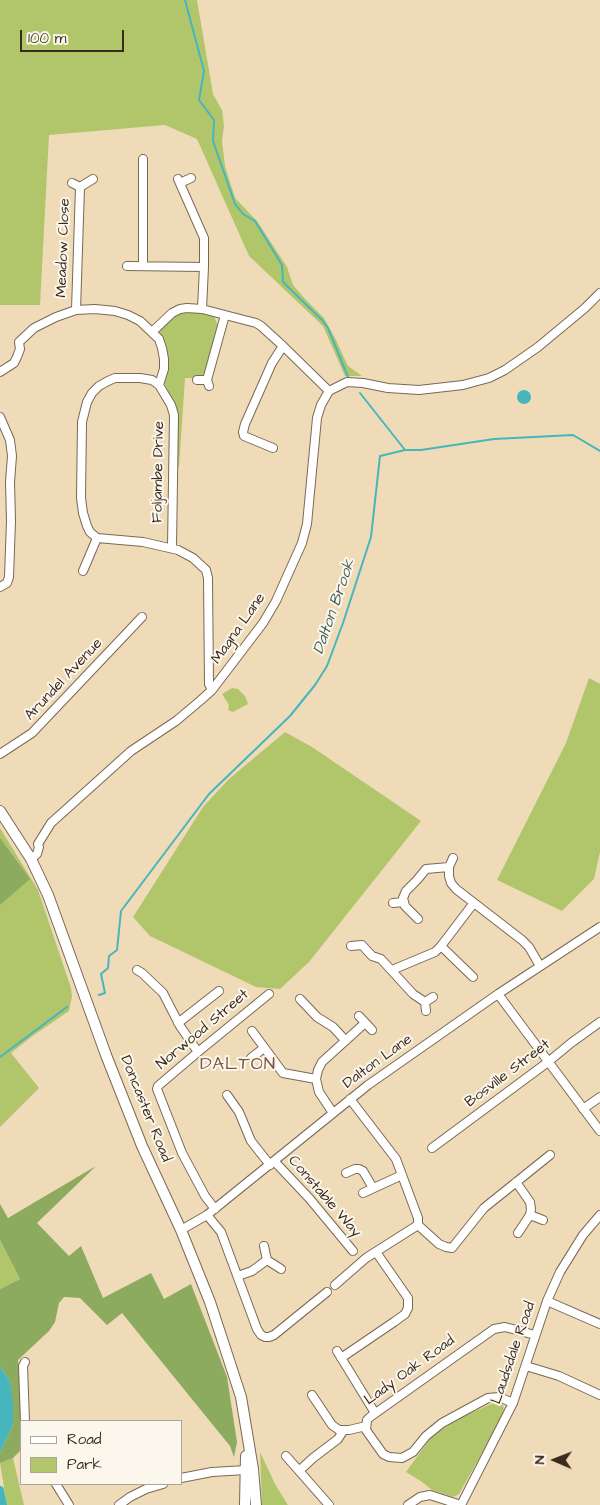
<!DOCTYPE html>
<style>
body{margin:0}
#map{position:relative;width:600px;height:1505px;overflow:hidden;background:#f0dbb9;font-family:"Architects Daughter",sans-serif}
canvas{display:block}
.legend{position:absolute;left:20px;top:1420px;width:162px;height:65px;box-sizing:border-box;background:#fbf7ec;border:1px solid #aea59a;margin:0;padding:6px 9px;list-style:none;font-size:15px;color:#3b2a1e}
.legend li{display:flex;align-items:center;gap:10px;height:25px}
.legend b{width:25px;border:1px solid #aea59a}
.north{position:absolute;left:530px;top:1435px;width:50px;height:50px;-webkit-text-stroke:4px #fbf7ec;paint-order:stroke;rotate:271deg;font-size:14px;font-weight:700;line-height:20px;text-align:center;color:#3b2a1e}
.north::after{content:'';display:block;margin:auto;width:18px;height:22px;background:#3b2a1e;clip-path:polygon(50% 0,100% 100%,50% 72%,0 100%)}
.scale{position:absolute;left:20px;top:30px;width:104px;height:22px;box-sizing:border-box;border:2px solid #3b2a1e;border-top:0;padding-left:6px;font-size:15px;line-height:18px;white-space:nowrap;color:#3b2a1e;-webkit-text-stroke:4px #fbf7ec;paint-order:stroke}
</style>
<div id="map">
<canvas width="600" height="1505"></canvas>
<ul class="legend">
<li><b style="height:6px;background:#fff"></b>Road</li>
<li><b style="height:14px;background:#b1c66b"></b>Park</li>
</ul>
<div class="north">N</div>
<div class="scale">100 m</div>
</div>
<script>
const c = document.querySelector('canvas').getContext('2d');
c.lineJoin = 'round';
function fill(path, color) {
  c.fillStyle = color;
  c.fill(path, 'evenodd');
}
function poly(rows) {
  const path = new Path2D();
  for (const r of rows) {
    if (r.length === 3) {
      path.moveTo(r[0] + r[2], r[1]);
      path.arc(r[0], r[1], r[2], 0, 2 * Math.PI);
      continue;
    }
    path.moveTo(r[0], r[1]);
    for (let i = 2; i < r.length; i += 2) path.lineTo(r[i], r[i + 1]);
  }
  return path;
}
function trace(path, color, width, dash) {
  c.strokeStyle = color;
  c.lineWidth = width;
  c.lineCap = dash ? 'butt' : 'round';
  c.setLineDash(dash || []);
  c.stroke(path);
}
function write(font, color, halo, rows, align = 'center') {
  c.font = font + ' "Architects Daughter",sans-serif';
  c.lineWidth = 4;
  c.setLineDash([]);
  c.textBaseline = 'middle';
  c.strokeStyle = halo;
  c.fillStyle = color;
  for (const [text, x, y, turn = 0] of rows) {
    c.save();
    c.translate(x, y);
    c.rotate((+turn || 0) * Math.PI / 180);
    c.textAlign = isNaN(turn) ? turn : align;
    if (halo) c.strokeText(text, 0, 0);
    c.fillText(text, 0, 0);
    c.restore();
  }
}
const green = poly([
 [0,0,197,0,213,94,222,110,224,126,222,141,225,166,235,198,257,221,287,267,293,285,305,299,324,318,336,340,348,366,362,376,345,376,323,326,249,256,197,139,165,125,49,135,40,305,0,305],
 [192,310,214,316,218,326,204,374,198,378,185,378,179,467,176,467,176,408,164,382,168,367,168,357,160,333,161,328,173,316,182,311],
 [589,678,600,684,600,852,594,879,562,911,497,880,566,743],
 [232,688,238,689,245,696,248,704,233,712,228,710,229,705,222,694],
 [285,732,312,747,421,821,309,962,280,989,256,987,150,936,133,917,203,807,229,779],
 [0,828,38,890,71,988,72,996,69,1011,34,1035,11,1053,39,1088,0,1127],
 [0,1240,20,1279,0,1289],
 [495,1402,503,1405,504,1409,500,1421,459,1494,453,1497,432,1490,422,1482,406,1472,430,1439,440,1431,456,1420],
 [260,1452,275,1484,288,1505,262,1505],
 [13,1458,24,1505,7,1505,0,1463]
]);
const forest = poly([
 [0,838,30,879,0,905],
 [96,1166,37,1223,69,1256,81,1246,103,1298,151,1273,164,1299,191,1284,227,1377,237,1442,234,1457,230,1446,122,1313,107,1325,80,1298,64,1297,59,1303,55,1322,49,1331,18,1360,22,1421,21,1450,13,1458,0,1463,0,1453,13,1424,10,1381,0,1366,0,1289,20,1279,0,1240,0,1204,8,1218]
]);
const water = poly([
 [524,397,7],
 [0,1366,10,1381,13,1403,13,1424,0,1453,0,1459]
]);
const stream = poly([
 [185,0,204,71,199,100,214,120,213,141,235,204,243,214,255,221,282,265,283,282,322,320,328,328,348,377],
 [360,393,405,450],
 [99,995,105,993,101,974,108,968,109,956,117,950,121,911,209,794,290,716,315,685,327,666,343,623,371,537,380,456,405,450,421,450,494,439,573,435,600,451],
 [0,1057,67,1007]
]);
const canal = poly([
 [0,1490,3,1505]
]);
const minor = poly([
 [178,179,204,238,204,267,202,309],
 [72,183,80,187,93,179],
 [180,183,191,178],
 [127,266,204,267],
 [143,266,143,159],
 [76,310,80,187],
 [152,332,172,313,180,309,187,308,202,309,256,323,261,326,283,346,329,391],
 [0,372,14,363,17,357,20,349,19,342,34,328,56,317,76,310,95,309,115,311,128,315,140,321,159,339,162,348,164,359,164,369,159,385],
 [197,380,207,380,209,386],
 [207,380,225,315],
 [0,417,10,440,12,456,10,482,11,521,9,577,7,583,0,587],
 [273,448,244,436,243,432,245,424,272,363,283,346],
 [172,547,174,415,171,405,159,385,152,380,140,378,115,378,108,381,99,386,92,393,87,402,82,422,81,498,83,513,87,526,90,532,97,538,143,542,178,550,193,558,206,570,208,578,209,684,212,690],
 [83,571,97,538],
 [0,754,32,733,142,617],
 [453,858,449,867,449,876,451,883,456,889,522,940,529,947,540,966],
 [31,859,37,854,39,847,38,844,51,823,131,751,176,721,201,700,212,690,263,623,276,601,302,543,307,524,317,418,321,405,329,391,347,382,363,383,388,388,419,390,463,385,489,378,505,370,538,347,585,308,600,293],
 [393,903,404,902],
 [418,919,405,906,403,898,406,891,417,880,426,869,449,867],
 [351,946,362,945,372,956,381,959,413,994,425,1002],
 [441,946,473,977],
 [137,970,142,973,163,993,180,1026,198,1052],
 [392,970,435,952,441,946,473,904],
 [498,994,600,1131],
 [300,999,317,1017,333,1027,345,1040],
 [426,1011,425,1002,433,997],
 [359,1016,372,1030],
 [178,1023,219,991],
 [252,1031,283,1073,316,1079],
 [251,1058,264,1048],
 [227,1095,239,1112,251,1141,270,1165],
 [350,1099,396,1159,418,1218,418,1225],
 [583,1109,600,1097],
 [333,1113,319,1092,316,1079,318,1070,322,1062,365,1023],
 [432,1148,548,1062,571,1043,600,1022],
 [275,1162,309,1198,353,1251],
 [346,1173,355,1169,359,1169,363,1171,373,1188],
 [516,1182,530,1202,531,1209,530,1215,518,1233],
 [363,1193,402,1175],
 [215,1209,205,1196,182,1153,157,1089,158,1086,198,1052,269,994],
 [207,1215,221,1232,257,1329,261,1335,265,1337,269,1337,274,1335,327,1292],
 [530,1215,543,1220],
 [418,1225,439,1244,446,1247,452,1248,484,1208,550,1155],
 [181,1230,207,1215,368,1085,498,994,600,927],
 [264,1246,267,1260,281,1269],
 [238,1276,252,1271,267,1260],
 [335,1285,366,1258,418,1225],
 [547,1301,600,1324],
 [337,1351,375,1413],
 [341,1358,394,1322,405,1314,408,1308,408,1298,376,1252],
 [526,1366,559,1376,600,1395],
 [312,1395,332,1425,339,1430,349,1430,366,1426],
 [513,1403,499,1397,488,1398,442,1423,426,1436,413,1452,402,1458,389,1457,383,1454,366,1430,367,1420,370,1417,494,1329,505,1327,535,1335],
 [25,1421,23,1366,25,1362],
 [286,1456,329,1505],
 [300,1470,313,1458,338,1439,343,1431],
 [181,1478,212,1472,246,1470],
 [56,1484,69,1505],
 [119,1505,130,1497,146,1489,163,1484],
 [408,1505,420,1497,430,1495,461,1505],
 [461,1505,513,1403,547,1301,560,1272,583,1235,600,1215]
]);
const major = poly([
 [0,811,31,859,48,895,106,1055,142,1146,181,1230,210,1302,241,1397,253,1469,256,1505],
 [245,1505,246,1456]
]);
const streetNames = [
 ["Meadow Close",64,248,-88],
 ["Foljambe Drive",159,472,-89],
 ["Magna Lane",239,629,-55],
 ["Arundel Avenue",64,680,-47],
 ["Norwood Street",203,1030,-40],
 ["Dalton Lane",378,1062,-36],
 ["Bosville Street",508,1074,-37],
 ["Doncaster Road",145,1109,68],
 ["Constable Way",324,1197,49],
 ["Laudsdale Road",514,1353,-71],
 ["Lady Oak Road",410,1371,-36]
];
const waterNames = [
 ["Dalton Brook",335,607,-71]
];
const quarterNames = [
 ["DALTON",238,1065]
];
fill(green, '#b1c66b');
fill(forest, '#8cab5f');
fill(water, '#46b6bc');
trace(stream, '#46b6bc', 2);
trace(canal, '#46b6bc', 8);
trace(minor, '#7a6854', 10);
trace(major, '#7a6854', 12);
trace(minor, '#fff', 8);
trace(major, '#fff', 10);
write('15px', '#3b2a1e', '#fbf7ec', streetNames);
write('italic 16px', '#3f5b55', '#fbf7ec', waterNames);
c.letterSpacing = '1px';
write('18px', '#7e5643', '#fbf7ec', quarterNames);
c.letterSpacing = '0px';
</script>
